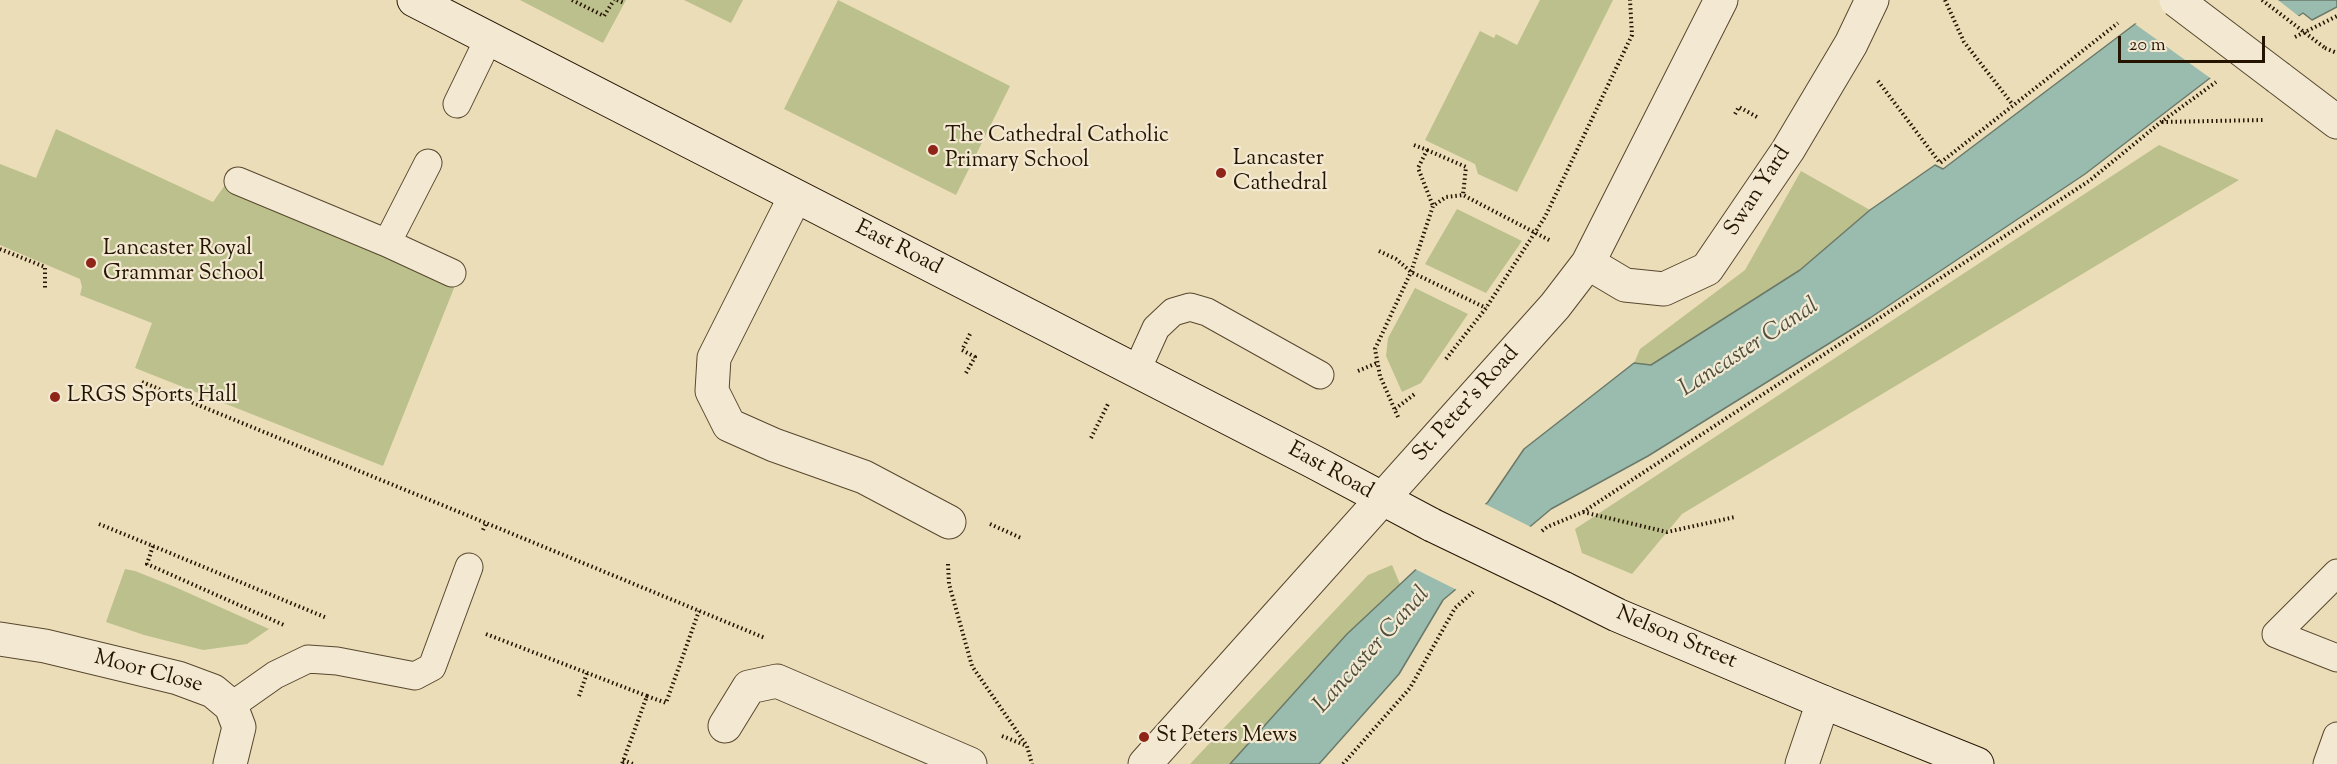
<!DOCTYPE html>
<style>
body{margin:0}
#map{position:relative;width:2337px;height:764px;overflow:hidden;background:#ecddb9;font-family:"Sorts Mill Goudy",serif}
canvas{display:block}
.scale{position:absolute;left:2118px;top:36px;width:147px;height:27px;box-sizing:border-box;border:3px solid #251500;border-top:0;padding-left:8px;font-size:18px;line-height:21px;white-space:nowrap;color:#251500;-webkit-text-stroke:4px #f3e9d2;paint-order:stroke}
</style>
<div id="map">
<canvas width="2337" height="764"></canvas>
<div class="scale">20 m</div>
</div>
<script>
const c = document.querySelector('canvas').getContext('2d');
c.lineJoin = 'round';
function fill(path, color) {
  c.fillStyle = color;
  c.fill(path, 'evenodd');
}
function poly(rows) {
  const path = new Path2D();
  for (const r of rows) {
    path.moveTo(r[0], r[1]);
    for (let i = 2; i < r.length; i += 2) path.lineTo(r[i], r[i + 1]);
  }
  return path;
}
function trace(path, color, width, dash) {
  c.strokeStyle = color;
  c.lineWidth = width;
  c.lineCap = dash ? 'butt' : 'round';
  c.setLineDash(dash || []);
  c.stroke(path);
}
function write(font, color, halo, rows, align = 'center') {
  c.font = font + ' "Sorts Mill Goudy",serif';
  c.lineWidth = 4.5;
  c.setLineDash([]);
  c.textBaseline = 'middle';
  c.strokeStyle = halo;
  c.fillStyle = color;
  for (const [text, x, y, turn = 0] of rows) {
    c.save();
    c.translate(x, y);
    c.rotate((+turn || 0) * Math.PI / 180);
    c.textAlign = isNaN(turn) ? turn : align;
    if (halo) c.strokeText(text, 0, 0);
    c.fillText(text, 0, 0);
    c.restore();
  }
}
const green = poly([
 [520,0,626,0,603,43],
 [684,0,743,0,731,23],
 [838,0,1010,86,956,195,784,109],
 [1540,0,1613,0,1517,192,1478,174,1475,164,1425,140,1480,31,1494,38,1496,34,1517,45],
 [56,129,213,202,225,185,456,283,383,466,135,368,152,323,80,295,82,287,80,279,0,245,0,164,36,178],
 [2159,145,2239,180,1682,514,1632,574,1582,553,1575,529],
 [1801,171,1870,210,1800,270,1651,365,1634,363,1640,349,1745,270],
 [1457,209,1522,241,1486,293,1425,264],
 [1415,288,1468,314,1421,383,1402,392,1386,356,1388,338],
 [1392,565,1400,584,1347,634,1230,764,1190,764,1368,575],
 [125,569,135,571,175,587,269,629,247,644,203,650,144,635,106,622]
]);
const water = poly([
 [2196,0,2337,0,2337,7,2312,20,2303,13,2240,55,2085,174,1870,318,1648,456,1551,509,1443,600,1399,674,1319,764,1230,764,1347,634,1488,502,1524,449,1634,363,1651,365,1800,270,1870,210,1935,165,1943,169,2135,24,2157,23,2196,0]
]);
const pier = poly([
 [2190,0,2278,0,2301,18,2242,57,2213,80,2135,24,2141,21,2157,21],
 [1483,503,1533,528,1459,591,1413,568]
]);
const path = poly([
 [572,0,604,16,614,0],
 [617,0,624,3],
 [1945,0,1964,42,2013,105],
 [2295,37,2337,16],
 [2325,48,2337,53],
 [1878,81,1940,163,2118,23],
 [1735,114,1739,107,1757,117],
 [2162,122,2263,120],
 [1414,145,1427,150,1418,168,1433,206],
 [1427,150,1466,167,1463,195],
 [0,249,45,267,45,288],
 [1379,251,1396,259,1411,272,1486,308],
 [1446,359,1486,308,1545,217,1632,35,1630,0],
 [1358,371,1377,363],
 [966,373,975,357,962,350,971,332],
 [142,382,486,523],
 [1395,409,1416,393],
 [1398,417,1380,376,1375,349,1411,272,1433,206,1446,197,1463,195,1551,241],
 [1091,438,1108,404],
 [1583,512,1667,532,1735,517],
 [99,524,153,546,147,564,286,626],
 [990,524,1021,538],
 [483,530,486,523,765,638],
 [1542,531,1547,527,1583,512,2089,181,2161,122,2216,82],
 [153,546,327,618],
 [948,564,949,584,972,666,1027,746,1032,764],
 [486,634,647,696,622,764],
 [579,696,587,673],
 [647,696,666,703,699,611],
 [1002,736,1027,746],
 [623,760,633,764],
 [1343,764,1410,688,1455,608,1473,592]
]);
const lane = poly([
 [457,104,489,38],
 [238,181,387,243,452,273],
 [387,243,428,163],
 [1136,372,1156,328,1173,312,1190,307,1207,312,1320,375],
 [2337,573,2276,634,2337,658],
 [231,706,275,675,308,659,337,661,415,676,432,667,469,567],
 [2327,764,2337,736]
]);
const street = poly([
 [2279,78,2337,122],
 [795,197,714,358,712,391,729,425,774,445,864,477,949,522],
 [1588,263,1625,285,1664,289,1707,269,1788,150,1851,44,1872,0],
 [0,639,45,646,178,678,213,691,231,706,239,727,230,764],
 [725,726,749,687,777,681,970,764],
 [1145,764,1555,306,1588,263,1721,0],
 [1802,764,1823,702]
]);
const secondary = poly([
 [414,0,1314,462,1432,525],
 [1563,588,1617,615,1823,702,1977,764]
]);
const pathBridge = poly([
 [2262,0,2325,48]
]);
const streetBridge = poly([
 [2176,0,2279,78]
]);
const secondaryBridge = poly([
 [1432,525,1563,588]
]);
const markers = [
 [933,150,6,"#8f2418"],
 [1221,173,6,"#8f2418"],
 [91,263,6,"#8f2418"],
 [55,397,6,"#8f2418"],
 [1144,737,6,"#8f2418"]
];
const poiNames = [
 ["The Cathedral Catholic",945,137],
 ["Primary School",945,162],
 ["Lancaster",1233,160],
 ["Cathedral",1233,185],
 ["Lancaster Royal",103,250],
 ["Grammar School",103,275],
 ["LRGS Sports Hall",67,397],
 ["St Peters Mews",1156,737]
];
const streetNames = [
 ["Swan Yard",1759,192,-57],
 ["East Road",898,249,27],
 ["St. Peter's Road",1467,405,-48],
 ["East Road",1330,472,29],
 ["Nelson Street",1676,639,23],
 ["Moor Close",148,673,15]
];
const waterNames = [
 ["Lancaster Canal",1750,349,-33],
 ["Lancaster Canal",1373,651,-48]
];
fill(green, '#bbc08c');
fill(water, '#99bcaf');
trace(water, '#6b7969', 1.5);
fill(pier, '#ecddb9');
trace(lane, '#57472e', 29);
trace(street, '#57472e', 35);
trace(secondary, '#251500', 35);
trace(path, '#251500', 4, [1.5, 3]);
trace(lane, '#f3e9d2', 27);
trace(street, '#f3e9d2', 33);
trace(secondary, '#f3e9d2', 33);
trace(streetBridge, '#57472e', 35, []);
trace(secondaryBridge, '#251500', 35, []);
trace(pathBridge, '#251500', 4, [1.5, 3]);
trace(streetBridge, '#f3e9d2', 33);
trace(secondaryBridge, '#f3e9d2', 33);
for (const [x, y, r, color] of markers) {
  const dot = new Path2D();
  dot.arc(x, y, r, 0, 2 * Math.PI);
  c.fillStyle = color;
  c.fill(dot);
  trace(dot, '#f3e9d2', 2);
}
write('22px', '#251500', '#f3e9d2', poiNames, 'left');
write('22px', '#251500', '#f3e9d2', streetNames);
write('italic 24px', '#4e4f3d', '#f3e9d2', waterNames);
</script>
